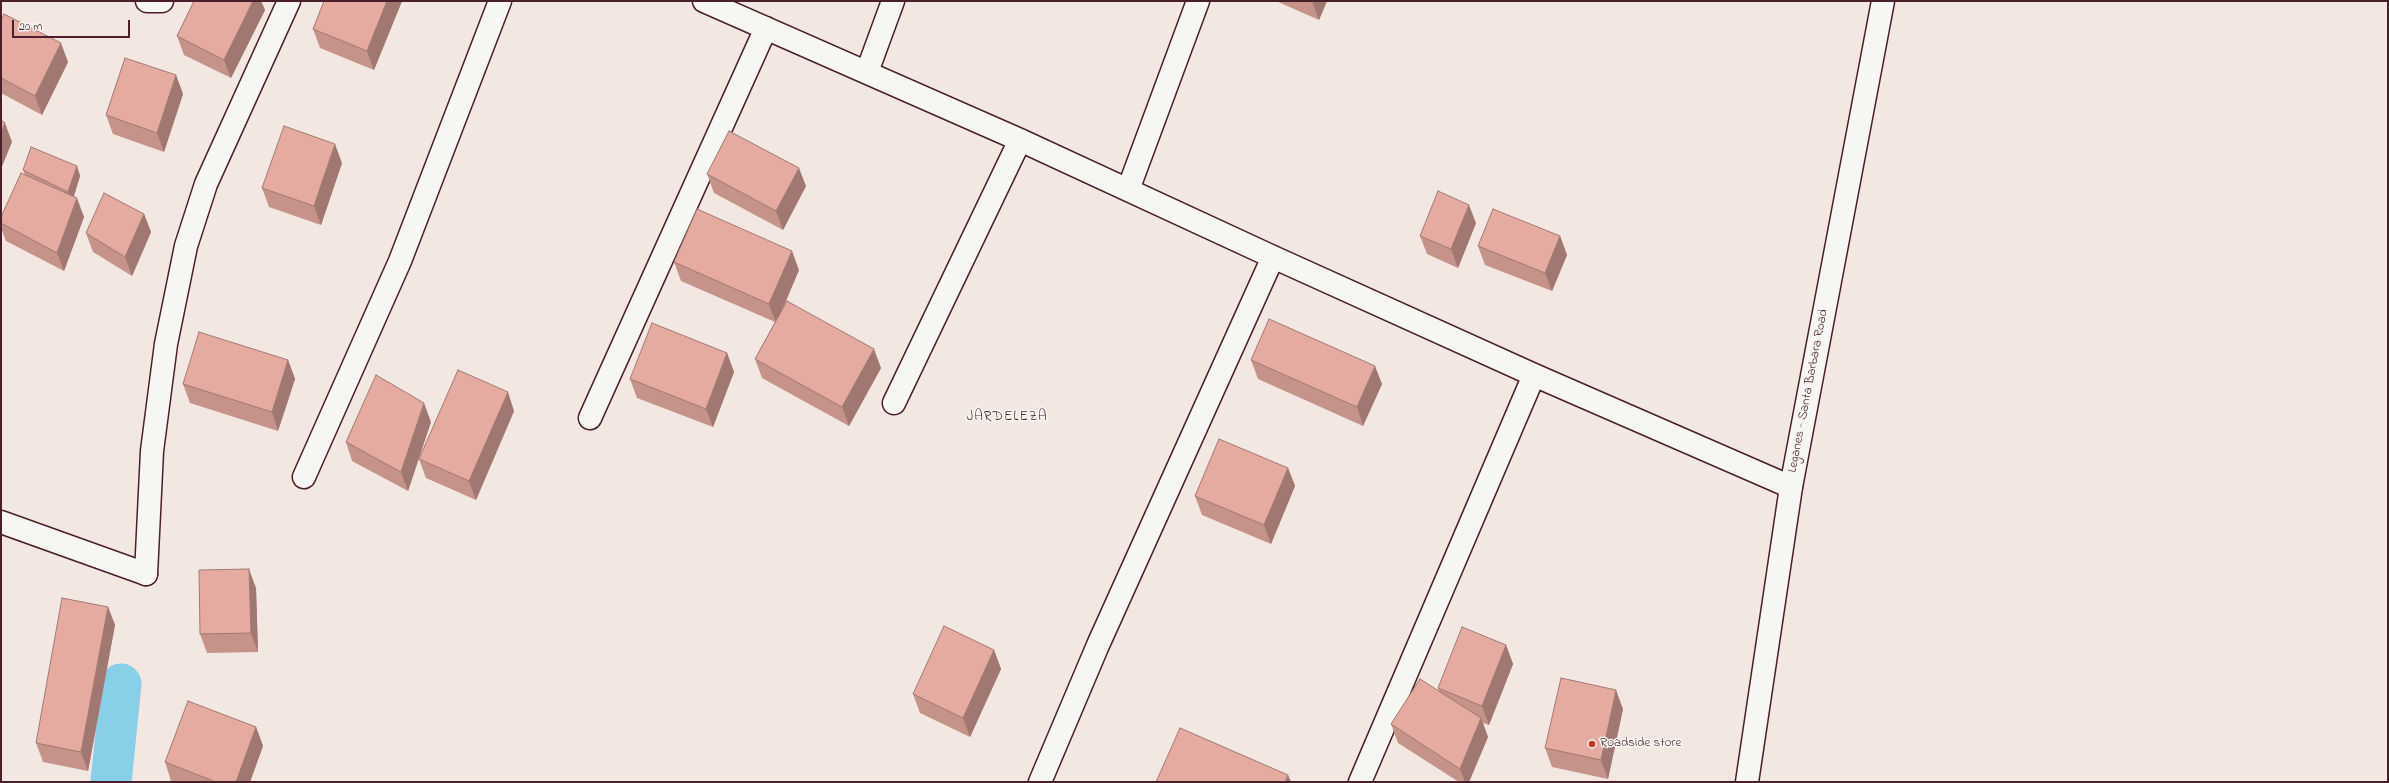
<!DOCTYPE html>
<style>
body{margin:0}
#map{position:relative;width:2389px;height:783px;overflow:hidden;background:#f3e7e2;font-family:"Indie Flower",sans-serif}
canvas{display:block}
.frame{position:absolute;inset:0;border:2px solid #4a1f2b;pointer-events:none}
.scale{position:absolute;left:12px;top:20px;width:118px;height:18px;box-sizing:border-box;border:2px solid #4a1f2b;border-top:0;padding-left:5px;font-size:12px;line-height:14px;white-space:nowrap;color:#4a1f2b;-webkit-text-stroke:3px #f6f6f2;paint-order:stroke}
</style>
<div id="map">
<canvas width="2389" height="783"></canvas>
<div class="frame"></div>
<div class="scale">20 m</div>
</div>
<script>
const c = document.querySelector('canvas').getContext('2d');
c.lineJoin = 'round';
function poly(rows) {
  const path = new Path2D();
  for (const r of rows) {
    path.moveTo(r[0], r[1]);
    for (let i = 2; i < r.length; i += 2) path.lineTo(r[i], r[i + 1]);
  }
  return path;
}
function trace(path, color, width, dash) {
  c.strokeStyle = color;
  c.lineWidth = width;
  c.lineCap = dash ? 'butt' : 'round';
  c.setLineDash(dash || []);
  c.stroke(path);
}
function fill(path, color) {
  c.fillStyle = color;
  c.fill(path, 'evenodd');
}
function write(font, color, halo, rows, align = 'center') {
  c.font = font + ' "Indie Flower",sans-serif';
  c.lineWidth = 3;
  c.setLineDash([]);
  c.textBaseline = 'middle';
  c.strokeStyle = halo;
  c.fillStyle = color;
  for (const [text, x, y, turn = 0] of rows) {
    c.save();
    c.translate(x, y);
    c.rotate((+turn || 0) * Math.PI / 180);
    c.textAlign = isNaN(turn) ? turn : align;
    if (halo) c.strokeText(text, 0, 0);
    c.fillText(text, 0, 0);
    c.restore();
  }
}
const canal = poly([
 [111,782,121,684]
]);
const lane = poly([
 [1,522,146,574]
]);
const street = poly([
 [147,1,162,1],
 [704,1,1020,140,1273,257,1534,375,1791,487],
 [867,72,893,1],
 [1128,190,1198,1],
 [894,403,1020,140],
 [590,418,766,28],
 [304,477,400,261,500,1],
 [146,574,152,451,166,344,186,246,206,184,289,1],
 [1040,782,1098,645,1273,257],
 [1360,782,1534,375]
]);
const secondary = poly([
 [1747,782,1791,487,1883,1]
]);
const wall = poly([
 [194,1,261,1,265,10,231,78,184,55,177,36],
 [402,1,374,70,320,48,313,29],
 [1276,1,1327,1,1319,20],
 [1,20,68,62,42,115,1,93],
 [176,75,183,94,164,152,113,134,106,115],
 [342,163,321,225,269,207,262,188],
 [77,166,80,176,74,196,84,217,64,271,6,241,1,228,1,217,25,175,23,170],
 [707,174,806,186,783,230,714,193],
 [144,214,151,232,132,276,93,252,86,233],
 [1476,223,1458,268,1427,254,1420,236],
 [1560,236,1567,255,1552,291,1485,265,1478,246],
 [674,262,799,270,782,311,881,368,849,426,762,378,755,359,775,322,681,281],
 [727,353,734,372,713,427,637,398,630,379],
 [288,360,295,379,278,431,190,403,183,384],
 [1251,360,1382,384,1363,426,1258,379],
 [514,411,476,500,426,478,419,459],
 [431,422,408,491,352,461,346,442],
 [1288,468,1295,486,1271,544,1202,515,1195,496],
 [256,588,258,652,207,653,200,634],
 [108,607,115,625,88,771,43,762,36,743],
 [1506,645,1513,664,1489,725,1483,723,1488,737,1469,782,1459,782,1398,743,1391,724,1439,691,1438,688],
 [994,650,1001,669,970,737,920,713,913,694],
 [1623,709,1608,779,1552,767,1545,748],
 [256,727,263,746,250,782,175,782,171,781,165,762]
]);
const shadedWall = poly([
 [253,1,261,1,265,10,231,78,224,60],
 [387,1,402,1,374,70,367,51],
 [1312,1,1327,1,1319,20],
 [61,43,68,62,42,115,35,96],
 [176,75,183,94,164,152,157,133],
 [5,123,12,142,1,169,1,133],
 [335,144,342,163,321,225,314,206],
 [77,166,80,176,72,202,68,192],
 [799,168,806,186,783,230,776,211],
 [77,198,84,217,64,271,57,253],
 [1469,205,1476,223,1458,268,1451,249],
 [144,214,151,232,132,276,125,257],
 [1560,236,1567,255,1552,291,1545,273],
 [792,251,799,270,776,323,769,304],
 [874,349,881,368,849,426,842,407],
 [727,353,734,372,713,427,706,409],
 [288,360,295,379,278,431,272,412],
 [1375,366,1382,384,1363,426,1357,407],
 [508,392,514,411,476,500,469,481],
 [424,403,431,422,408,491,401,472],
 [1288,468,1295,486,1271,544,1264,525],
 [249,569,256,588,258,652,251,633],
 [108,607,115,625,88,771,81,752],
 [1506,645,1513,664,1489,725,1482,706],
 [994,650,1001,669,970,737,963,718],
 [1616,690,1623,709,1608,779,1601,760],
 [1481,718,1488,737,1469,782,1465,782,1460,769],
 [256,727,263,746,250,782,236,782],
 [1288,775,1291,782,1285,782]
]);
const building = poly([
 [194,1,253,1,224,60,177,36,194,1],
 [324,1,387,1,367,51,313,29,324,1],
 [4,14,61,43,35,96,1,78,1,20,4,14],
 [125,58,176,75,157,133,106,115,125,58],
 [1,120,5,123,1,133,1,120],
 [284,126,335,144,314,206,262,188,284,126],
 [729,131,799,168,776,211,707,174,729,131],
 [31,147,77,166,68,192,23,170,31,147],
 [21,173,77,198,57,253,1,223,1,217,21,173],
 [1438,191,1469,205,1451,249,1420,236,1438,191],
 [104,193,144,214,125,257,86,233,104,193],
 [697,209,792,251,769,304,674,262,697,209],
 [1493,209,1560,236,1545,273,1478,246,1493,209],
 [787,301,874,349,842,407,755,359,787,301],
 [1269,319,1375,366,1357,407,1251,360,1269,319],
 [652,323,727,353,706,409,630,379,652,323],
 [199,332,288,360,272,412,183,384,199,332],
 [458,370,508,392,469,481,419,459,458,370],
 [376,375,424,403,401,472,346,442,376,375],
 [1219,439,1288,468,1264,525,1195,496,1219,439],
 [249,569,251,633,200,634,199,570,249,569],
 [62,598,108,607,81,752,36,743,62,598],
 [944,626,994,650,963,718,913,694,944,626],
 [1462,627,1506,645,1482,706,1438,688,1462,627],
 [1561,678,1616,690,1601,760,1545,748,1561,678],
 [1420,679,1481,718,1460,769,1391,724,1420,679],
 [188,701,256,727,236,782,216,782,165,762,188,701],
 [1180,728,1288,775,1285,782,1156,782,1180,728]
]);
const markers = [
 [1592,744,4,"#c8321e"]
];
const streetNames = [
 ["Leganes - Santa Barbara Road",1809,391,-79]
];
const poiNames = [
 ["Roadside store",1600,744]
];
const neighbourhoodNames = [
 ["JARDELEZA",1007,418]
];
trace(canal, '#87d0e8', 41);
trace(lane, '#4a1f2b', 25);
trace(street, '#4a1f2b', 25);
trace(secondary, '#4a1f2b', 25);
trace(lane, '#f6f6f2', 22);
trace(street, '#f6f6f2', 22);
trace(secondary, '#f6f6f2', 22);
fill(wall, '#c5938a');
fill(shadedWall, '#a07871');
fill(building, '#e5aba1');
trace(building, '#a07871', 1);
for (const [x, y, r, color] of markers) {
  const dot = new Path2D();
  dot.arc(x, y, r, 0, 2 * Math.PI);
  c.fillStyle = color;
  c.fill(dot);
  trace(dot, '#f6f6f2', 1.5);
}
write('13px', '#4a1f2b', '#f6f6f2', streetNames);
write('13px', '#4a1f2b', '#f6f6f2', poiNames, 'left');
c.letterSpacing = '1px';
write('14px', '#4a1f2b', '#f6f6f2', neighbourhoodNames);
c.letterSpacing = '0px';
</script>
